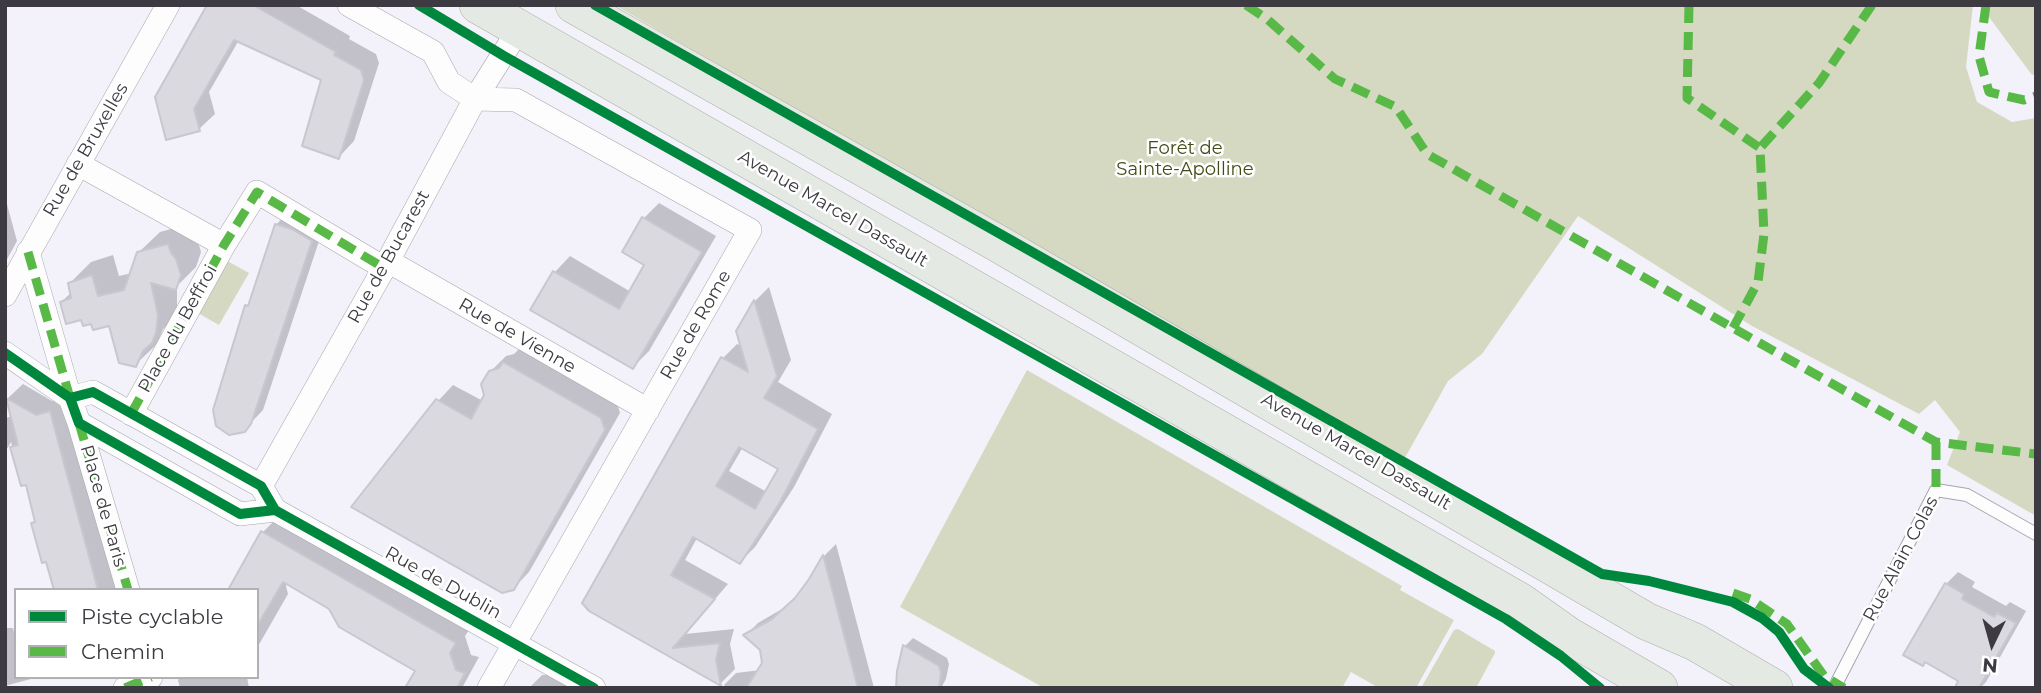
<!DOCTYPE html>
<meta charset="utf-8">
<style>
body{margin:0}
#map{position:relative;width:2041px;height:693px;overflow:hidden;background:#f3f1fa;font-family:Montserrat,sans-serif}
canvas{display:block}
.frame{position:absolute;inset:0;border:7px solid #3d3b41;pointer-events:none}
.legend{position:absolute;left:14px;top:588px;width:245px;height:91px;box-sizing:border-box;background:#fff;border:2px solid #b1b1b3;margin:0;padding:9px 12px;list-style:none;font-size:21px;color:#3d3b41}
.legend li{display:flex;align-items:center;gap:14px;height:35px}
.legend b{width:35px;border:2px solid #b1b1b3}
.north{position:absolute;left:1957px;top:609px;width:70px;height:70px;-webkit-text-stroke:5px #fff;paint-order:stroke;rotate:185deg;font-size:19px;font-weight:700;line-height:28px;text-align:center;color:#3d3b41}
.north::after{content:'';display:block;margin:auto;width:24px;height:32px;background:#3d3b41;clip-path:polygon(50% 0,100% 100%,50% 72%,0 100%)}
</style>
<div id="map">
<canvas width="2041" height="693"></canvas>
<div class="frame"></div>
<ul class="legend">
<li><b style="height:9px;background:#00873e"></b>Piste cyclable</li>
<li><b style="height:9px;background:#58b947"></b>Chemin</li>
</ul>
<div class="north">N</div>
</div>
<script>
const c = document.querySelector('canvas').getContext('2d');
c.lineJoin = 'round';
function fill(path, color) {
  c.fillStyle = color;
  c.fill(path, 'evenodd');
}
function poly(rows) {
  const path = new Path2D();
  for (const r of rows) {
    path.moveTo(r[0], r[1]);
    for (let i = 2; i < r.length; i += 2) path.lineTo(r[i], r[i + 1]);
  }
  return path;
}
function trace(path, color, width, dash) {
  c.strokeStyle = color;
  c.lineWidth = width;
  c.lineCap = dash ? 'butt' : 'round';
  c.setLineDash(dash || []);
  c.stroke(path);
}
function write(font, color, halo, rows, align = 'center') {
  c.font = font + ' Montserrat,sans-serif';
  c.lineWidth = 5;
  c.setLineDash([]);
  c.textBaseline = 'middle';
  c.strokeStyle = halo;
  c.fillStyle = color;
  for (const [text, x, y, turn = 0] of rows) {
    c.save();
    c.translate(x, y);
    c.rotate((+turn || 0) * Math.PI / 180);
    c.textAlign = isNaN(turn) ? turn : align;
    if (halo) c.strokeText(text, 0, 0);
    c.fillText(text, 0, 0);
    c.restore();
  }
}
const green = poly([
 [615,5,1973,5,1966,67,1977,102,2012,122,2036,118,2036,516,1947,465,1960,432,1935,400,1919,414,1752,326,1578,216,1482,354,1448,381,1402,463],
 [1980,5,2036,5,2036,74,2032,75],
 [213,253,249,273,219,325,184,305],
 [1027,370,1402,586,1400,590,1454,620,1416,688,1379,688,1351,672,1342,688,1044,688,900,607],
 [1458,629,1495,651,1495,653,1476,688,1421,688,1454,630]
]);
const shadow = poly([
 [209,5,296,5,350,36,349,39,376,54,379,63,354,141,339,157,323,79,239,40,209,92,215,114,199,129,168,138],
 [5,197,17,241,5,263],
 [659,203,716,236,649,351,633,367,555,272,570,256,631,292,646,264,644,218],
 [288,212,323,229,263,410,244,430,247,306,250,303,276,225],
 [189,224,197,238,201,252,196,267,177,286,177,310,173,320,163,329,157,344,135,365,110,323,82,318,61,302,72,292,70,283,91,262,113,255,119,276,132,273,138,253,160,232],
 [769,287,791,360,778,382,832,414,794,487,755,547,740,562,697,538,685,560,728,584,685,634,734,629,730,644,735,669,721,683,590,610,723,358,737,344,742,346,738,331,755,301],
 [743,447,780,468,767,492,729,471],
 [520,348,617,403,620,413,529,572,513,589,438,401,453,385,483,401,490,372,506,356,514,354],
 [23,384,52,401,65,396,117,590,55,590,47,560,33,523,36,520,27,483,22,484,11,442,5,452,5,418,13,416,8,398],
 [278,517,471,627,465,636,471,655,479,657,462,688,407,688,418,670,331,607,288,582,286,586,288,594,257,648,257,590,262,533],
 [836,544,874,688,728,688,724,685,736,673,761,670,764,663,762,649,746,635,758,623,787,606,799,595,824,556],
 [1958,572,1975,582,1972,587,2006,606,2010,602,2026,611,1986,682,1980,688,1964,688,1960,680,1946,584],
 [5,628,13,628,14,632,16,631,16,677,38,677,5,686],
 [913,638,947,658,949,664,946,679,941,688,901,688,905,646],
 [542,675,554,675,576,688,529,688],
 [180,677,247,677,249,688,180,688,178,680]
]);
const building = poly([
 [207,5,253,5,336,52,334,55,361,70,364,80,339,159,302,146,321,80,234,40,194,109,200,131,166,140,155,97,207,5],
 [642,217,702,252,633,369,530,310,553,271,619,309,644,265,622,252,642,217],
 [275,224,292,229,312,241,251,424,245,432,229,435,216,426,213,410,245,305,248,306,275,224],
 [168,244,171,253,176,259,181,275,176,290,151,283,158,315,156,333,152,343,143,351,136,367,119,363,109,326,93,330,91,324,83,326,81,320,66,324,60,302,71,298,68,283,92,275,98,296,124,290,137,252,168,244],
 [754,300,777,376,764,398,818,429,779,504,740,564,693,537,671,575,715,599,673,648,720,643,716,660,721,686,589,611,582,603,721,357,748,372,736,331,754,300],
 [739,447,778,469,755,509,716,486,739,447],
 [503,362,601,418,605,430,514,590,502,593,351,507,436,399,471,419,484,395,481,384,489,371,499,368,503,362],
 [6,398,36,415,50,411,98,590,54,590,46,562,42,563,31,523,35,522,26,485,21,486,10,447,18,445,6,398],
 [261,531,456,643,450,653,456,670,465,673,457,688,405,688,415,671,339,627,329,609,283,582,257,626,257,590,228,590,261,531],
 [823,555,858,688,746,688,762,663,760,650,743,635,772,619,795,598,809,579,823,555],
 [1945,583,1964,594,1962,599,1994,617,1997,613,2016,623,1979,688,1955,688,1958,681,1925,662,1923,666,1903,655,1945,583],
 [903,645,939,666,941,673,939,688,896,688,897,671,903,645]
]);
const lane = poly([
 [1834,688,1936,490,1967,495,2036,534]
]);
const street = poly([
 [349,5,433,52,449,82,475,99,516,100,750,230,489,688],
 [78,164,224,245],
 [388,261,648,410],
 [5,295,168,5],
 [5,353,70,398,93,392,261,486,275,510,240,514,79,423,70,398,28,252],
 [131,414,224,245,257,192,384,268],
 [79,423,128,590],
 [261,486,388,261,475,99,519,29],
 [275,510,594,688],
 [125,688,151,677]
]);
const primary = poly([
 [478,5,1521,602,1569,636,1659,688],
 [574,5,997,243,1646,621,1695,642,1774,688]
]);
const quiet = poly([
 [1246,5,1267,19,1335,79,1396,107,1427,154,1733,328,1936,442,2036,454],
 [1689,5,1687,98,1760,148],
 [1986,5,1979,56,1989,92,2024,100,2036,96],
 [28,252,70,398],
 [1733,328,1758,282,1764,234,1760,148,1819,83,1872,5],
 [131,414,224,245,257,192,384,268],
 [79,423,128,590],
 [1936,442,1936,490],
 [1733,593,1750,599,1787,624,1824,676,1844,688],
 [125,688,151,677]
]);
const cycleway = poly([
 [419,5,504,56,1506,619,1561,656,1600,688],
 [595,5,1602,574,1649,581,1733,602,1762,618,1779,632,1804,669,1829,688],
 [5,353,70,398,79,423,240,514,275,510,261,486,93,392,70,398],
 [275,510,594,688]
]);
const parkNames = [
 ["Forêt de",1185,149],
 ["Sainte-Apolline",1185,170]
];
const streetNames = [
 ["Rue de Bruxelles",86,150,-60],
 ["Avenue Marcel Dassault",833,209,30],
 ["Rue de Bucarest",389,257,-61],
 ["Rue de Rome",696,325,-60],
 ["Place du Beffroi",178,329,-61],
 ["Rue de Vienne",517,336,30],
 ["Avenue Marcel Dassault",1356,452,30],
 ["Place de Paris",103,506,74],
 ["Rue Alain Colas",1901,559,-62],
 ["Rue de Dublin",443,583,29]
];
fill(green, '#d5d9c1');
fill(shadow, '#0003');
fill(building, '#dad9df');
trace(building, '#c9c7ce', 2);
trace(lane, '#a8a6ac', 14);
trace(street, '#a8a6ac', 24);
trace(primary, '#aab1a8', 38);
trace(lane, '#fdfdfe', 12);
trace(street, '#fdfdfe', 23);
trace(primary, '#e5e9e3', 37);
trace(quiet, '#58b947', 9, [18, 9]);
trace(cycleway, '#00873e', 10);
write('18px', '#454b17', '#fff', parkNames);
write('18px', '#3d3b41', '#fff', streetNames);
</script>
